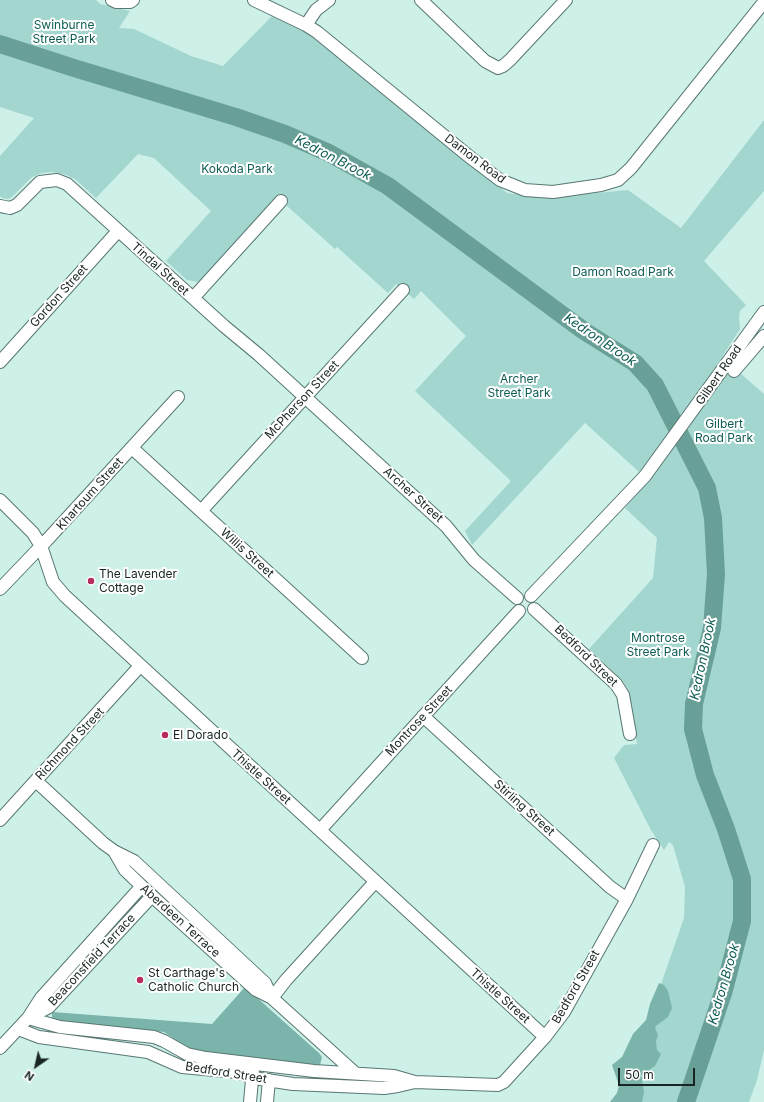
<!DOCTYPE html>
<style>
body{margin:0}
#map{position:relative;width:764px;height:1102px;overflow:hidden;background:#cdf0e9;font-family:Inter,sans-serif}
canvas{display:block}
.north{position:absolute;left:16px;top:1046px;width:40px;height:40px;-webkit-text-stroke:3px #fff;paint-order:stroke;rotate:214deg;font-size:11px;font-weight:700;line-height:16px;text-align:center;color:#182523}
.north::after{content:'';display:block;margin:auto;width:14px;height:18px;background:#182523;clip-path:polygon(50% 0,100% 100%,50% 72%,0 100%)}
.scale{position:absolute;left:618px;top:1068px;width:77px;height:18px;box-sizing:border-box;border:2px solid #182523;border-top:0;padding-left:5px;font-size:12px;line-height:14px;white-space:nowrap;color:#182523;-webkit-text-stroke:3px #fff;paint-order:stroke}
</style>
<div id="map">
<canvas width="764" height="1102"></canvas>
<div class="north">N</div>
<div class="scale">50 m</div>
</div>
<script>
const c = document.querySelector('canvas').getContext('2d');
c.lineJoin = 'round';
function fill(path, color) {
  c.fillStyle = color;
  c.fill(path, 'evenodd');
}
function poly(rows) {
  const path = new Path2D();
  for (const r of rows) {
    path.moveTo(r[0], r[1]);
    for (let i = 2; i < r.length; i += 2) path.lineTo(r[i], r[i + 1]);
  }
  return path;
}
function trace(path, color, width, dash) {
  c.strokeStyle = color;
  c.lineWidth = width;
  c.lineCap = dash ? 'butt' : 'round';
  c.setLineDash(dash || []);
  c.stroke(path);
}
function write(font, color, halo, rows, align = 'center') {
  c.font = font + ' Inter,sans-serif';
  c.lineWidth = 4;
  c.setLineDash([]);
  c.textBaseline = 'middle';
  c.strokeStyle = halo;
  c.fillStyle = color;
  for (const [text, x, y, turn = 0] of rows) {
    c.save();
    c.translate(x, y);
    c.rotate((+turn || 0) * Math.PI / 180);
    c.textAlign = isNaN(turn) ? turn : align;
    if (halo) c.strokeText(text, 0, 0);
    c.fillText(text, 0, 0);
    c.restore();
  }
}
const green = poly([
 [0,0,96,0,100,4,130,11,119,28,134,29,191,56,223,66,272,16,304,29,507,193,543,198,628,190,681,228,764,120,764,191,704,261,746,305,740,311,739,317,740,329,722,357,764,394,764,1050,757,1080,749,1102,620,1102,684,918,685,887,673,845,669,842,664,850,651,830,614,758,624,745,637,744,628,689,622,680,589,649,653,578,657,538,625,508,648,480,585,423,472,545,465,531,511,481,415,391,466,336,421,291,414,299,396,284,388,293,337,247,335,249,277,197,202,279,198,282,187,280,166,261,211,211,154,158,138,154,96,198,75,179,64,174,52,172,42,173,32,177,12,197,8,199,2,198,0,196,0,156,34,118,0,107]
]);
const forest = poly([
 [659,983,664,985,668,991,672,1008,668,1017,657,1025,655,1028,658,1035,656,1041,657,1050,661,1054,655,1066,641,1075,644,1092,642,1102,610,1102,617,1093,619,1085,612,1065,622,1057,633,1034,646,1020,650,1004],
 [245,987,319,1053,322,1057,320,1065,193,1052,164,1032,57,1022,52,1017,52,1012,212,1024]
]);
const river = poly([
 [0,44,74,68,236,117,285,134,329,153,388,186,584,331,635,363,655,385,707,488,713,518,716,574,712,628,694,704,693,729,705,775,726,829,742,879,742,921,724,990,686,1102]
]);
const minor = poly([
 [112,0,116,2,130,2,133,0],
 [254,0,306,25,316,10,329,0],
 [421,0,485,61,498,68,503,66,510,60,566,0],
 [306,25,317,32,471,158,500,180,525,190,553,192,601,185,618,180,631,168,764,2],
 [0,206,10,208,17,205,40,182,57,180,67,184,224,326,259,355,446,526,474,560,517,598],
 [193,298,281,201],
 [0,362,118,231],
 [734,371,764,336],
 [132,448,362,658],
 [0,500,33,533,41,546,53,582,65,596,545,1037],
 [201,511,403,290],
 [0,589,47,540,178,397],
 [531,596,645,476,764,312],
 [534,609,616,684,623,695,630,734],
 [423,716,610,887,627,899],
 [36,781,103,843,114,851,134,861,265,983,272,998],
 [0,820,140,666],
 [320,830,519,611],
 [114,851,125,870,152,896,256,990,272,998,355,1073],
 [272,998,286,980,375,882],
 [28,1018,60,1027,154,1037,164,1041,187,1054,206,1058,314,1071,394,1076,415,1082,498,1085,504,1082,545,1037,564,1012,627,899,653,845],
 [28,1018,49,1007,152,896],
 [18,1029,39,1037,148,1052,182,1067,236,1072,260,1079,293,1084,384,1088,398,1086,415,1082],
 [0,1048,28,1018,41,998,141,887],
 [250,1102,253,1069],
 [267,1102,269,1080]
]);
const markers = [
 [91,581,4,"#b82b60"],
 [165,735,4,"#b82b60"],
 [140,980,4,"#b82b60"]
];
const parkNames = [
 ["Swinburne",64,25],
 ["Street Park",64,39],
 ["Kokoda Park",237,169],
 ["Damon Road Park",623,272],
 ["Archer",519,379],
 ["Street Park",519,393],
 ["Gilbert",724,424],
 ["Road Park",724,438],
 ["Montrose",658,638],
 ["Street Park",658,652]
];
const streetNames = [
 ["Damon Road",475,159,37],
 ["Tindal Street",160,269,42],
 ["Gordon Street",59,296,-48],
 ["Gilbert Road",719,375,-55],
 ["McPherson Street",302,400,-47],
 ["Khartoum Street",90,494,-48],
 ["Archer Street",413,495,42],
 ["Willis Street",247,553,42],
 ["Bedford Street",586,656,44],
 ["Montrose Street",419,721,-47],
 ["Richmond Street",70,744,-47],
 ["Thistle Street",261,777,42],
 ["Stirling Street",524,808,42],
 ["Aberdeen Terrace",180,921,42],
 ["Beaconsfield Terrace",92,960,-47],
 ["Bedford Street",576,987,-60],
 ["Thistle Street",500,996,42],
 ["Bedford Street",226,1073,9]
];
const poiNames = [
 ["The Lavender",99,574],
 ["Cottage",99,588],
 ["El Dorado",173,735],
 ["St Carthage's",148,973],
 ["Catholic Church",148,987]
];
const waterNames = [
 ["Kedron Brook",333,158,27],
 ["Kedron Brook",600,340,34],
 ["Kedron Brook",703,659,-78],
 ["Kedron Brook",724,984,-74]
];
fill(green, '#a3d6ce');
fill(forest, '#7bb4aa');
trace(river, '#689f96', 18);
trace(minor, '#587772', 14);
trace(minor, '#fff', 12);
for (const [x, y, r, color] of markers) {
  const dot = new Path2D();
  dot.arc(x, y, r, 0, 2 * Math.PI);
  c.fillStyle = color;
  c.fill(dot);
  trace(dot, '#fff', 1.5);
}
write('12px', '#0d5c53', '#fff', parkNames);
write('12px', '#182523', '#fff', streetNames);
write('12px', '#182523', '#fff', poiNames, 'left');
write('italic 13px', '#0a5b52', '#fff', waterNames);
</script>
